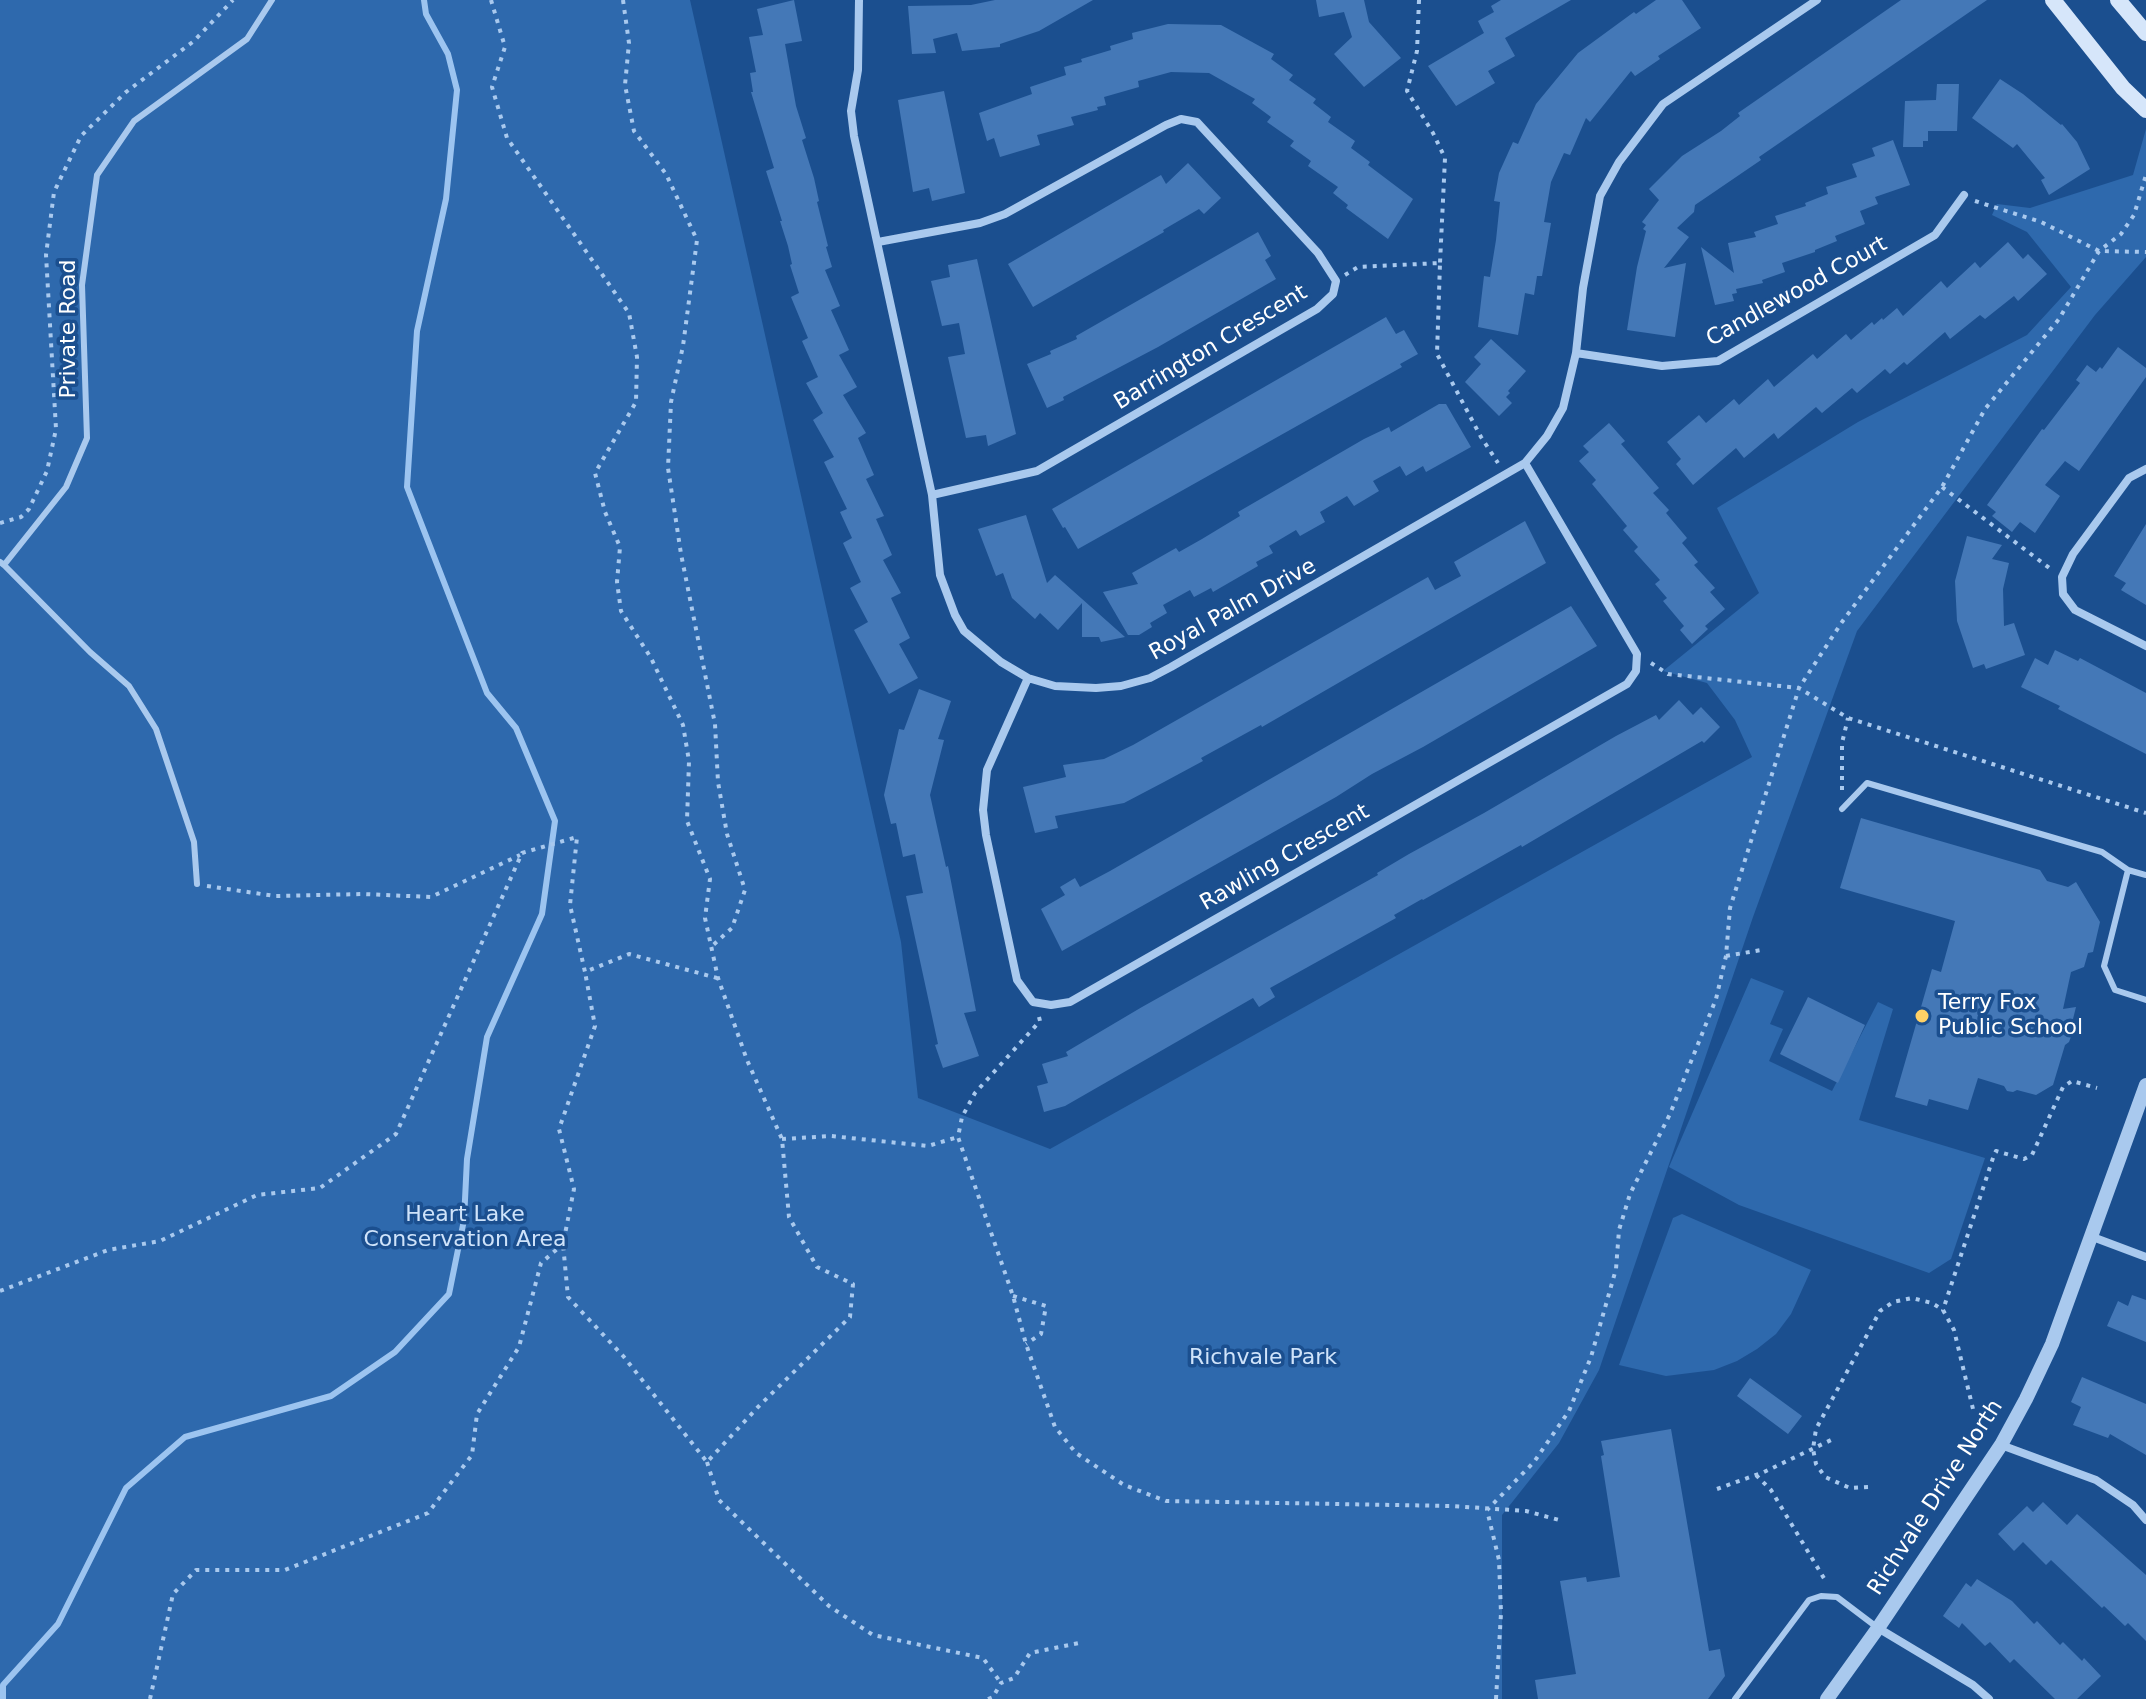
<!DOCTYPE html>
<style>
body{margin:0}
canvas{display:block;background:#1b4f8f}
</style>
<canvas width="2146" height="1699"></canvas>
<script>
const c = document.querySelector('canvas').getContext('2d');
c.lineJoin = 'round';
function fill(path, color) {
  c.fillStyle = color;
  c.fill(path, 'evenodd');
}
function poly(rows) {
  const path = new Path2D();
  for (const r of rows) {
    path.moveTo(r[0], r[1]);
    for (let i = 2; i < r.length; i += 2) path.lineTo(r[i], r[i + 1]);
  }
  return path;
}
function trace(path, color, width, dash) {
  c.strokeStyle = color;
  c.lineWidth = width;
  c.lineCap = dash ? 'butt' : 'round';
  c.setLineDash(dash || []);
  c.stroke(path);
}
function write(font, color, halo, rows, align = 'center') {
  c.font = font + ' "DejaVu Sans",sans-serif';
  c.lineWidth = 7;
  c.setLineDash([]);
  c.textBaseline = 'middle';
  c.strokeStyle = halo;
  c.fillStyle = color;
  for (const [text, x, y, turn = 0] of rows) {
    c.save();
    c.translate(x, y);
    c.rotate((+turn || 0) * Math.PI / 180);
    c.textAlign = isNaN(turn) ? turn : align;
    if (halo) c.strokeText(text, 0, 0);
    c.fillText(text, 0, 0);
    c.restore();
  }
}
const green = poly([
 [0,0,690,0,901,942,918,1098,1050,1149,1752,757,1735,720,1707,683,1663,671,1759,593,1717,508,1858,422,2027,335,2071,287,2027,232,1992,215,1997,204,2030,208,2133,175,2146,129,2146,257,2095,315,1857,631,1753,917,1599,1370,1559,1443,1502,1515,1502,1699,0,1699],
 [1751,978,1784,991,1770,1024,1783,1029,1769,1061,1832,1091,1878,1002,1893,1009,1859,1120,1985,1158,1951,1259,1929,1273,1739,1205,1669,1167],
 [1682,1214,1811,1270,1791,1314,1776,1334,1757,1349,1737,1361,1714,1370,1666,1376,1619,1365,1673,1218]
]);
const stream = poly([
 [3,1699,3,1685,58,1624,126,1488,185,1437,331,1396,395,1352,449,1294,464,1220,467,1159,487,1037,542,914,555,821,516,728,487,693,407,487,417,331,446,199,457,90,448,54,426,14,424,0]
]);
const building = poly([
 [794,0,802,41,785,44,796,106,806,138,802,140,814,178,819,201,817,202,828,246,826,247,832,267,825,270,840,306,831,310,849,350,839,355,857,387,843,395,866,433,858,438,874,475,866,479,884,516,876,519,892,555,883,560,901,593,891,598,910,638,899,644,918,678,889,694,854,630,868,622,850,588,861,582,843,543,852,538,840,512,847,509,824,462,834,457,813,420,823,413,806,383,818,377,802,341,808,338,791,297,799,293,790,265,792,264,788,246,780,221,782,221,766,171,774,168,751,92,753,92,750,73,756,72,749,37,763,35,757,9],
 [995,0,1093,0,1039,31,1000,44,1000,47,962,51,957,33,933,39,936,53,912,54,908,6,971,5],
 [1316,0,1364,0,1369,22,1401,58,1364,87,1334,54,1352,37,1344,12,1319,17],
 [1501,0,1571,0,1505,38,1515,56,1488,71,1495,83,1456,106,1428,66,1484,33,1478,21,1494,12,1491,6],
 [1656,0,1682,0,1701,28,1658,56,1660,59,1635,76,1631,71,1590,122,1586,118,1570,155,1564,153,1551,182,1544,222,1551,223,1542,276,1537,276,1534,295,1525,293,1518,335,1478,327,1484,276,1490,277,1496,240,1500,202,1494,201,1499,173,1513,142,1518,144,1536,104,1578,53,1634,12,1636,14],
 [1901,0,1987,0,1759,157,1761,160,1695,205,1694,212,1677,228,1689,237,1664,268,1686,263,1675,337,1627,330,1637,267,1646,231,1643,229,1646,225,1642,222,1659,200,1649,189,1682,156,1721,131,1740,116,1738,113],
 [1168,24,1221,25,1274,54,1271,59,1293,75,1289,80,1316,99,1313,103,1331,117,1328,122,1355,141,1351,148,1370,162,1368,165,1413,199,1388,239,1346,208,1348,205,1333,193,1338,187,1308,166,1311,161,1290,146,1294,141,1267,122,1271,117,1252,103,1255,99,1209,73,1171,72,1138,81,1139,87,1104,97,1106,105,1097,107,1098,110,1071,117,1074,125,1037,135,1040,145,1000,157,994,138,987,141,979,113,1032,94,1030,87,1066,75,1064,67,1082,62,1081,59,1111,50,1110,46,1133,39,1132,33],
 [2000,79,2023,94,2061,125,2062,124,2077,142,2090,169,2049,195,2041,180,2045,178,2017,144,2013,148,1972,118],
 [1937,84,1959,84,1957,131,1928,131,1928,141,1923,141,1923,147,1903,147,1905,101,1936,100],
 [944,91,965,193,932,201,929,188,913,192,898,100],
 [1893,140,1910,185,1875,197,1878,204,1860,211,1865,224,1835,236,1837,241,1815,250,1815,252,1782,263,1785,272,1762,280,1763,283,1736,289,1737,293,1732,294,1734,301,1715,305,1701,247,1734,273,1728,243,1756,237,1754,232,1778,224,1775,216,1806,206,1805,203,1828,194,1826,187,1857,177,1852,164,1875,156,1872,148],
 [1188,163,1221,198,1204,214,1199,209,1163,230,1164,232,1033,307,1008,264,1161,175,1166,184],
 [1258,232,1271,256,1265,260,1276,279,1158,347,1063,397,1064,400,1047,408,1027,364,1051,354,1050,351,1077,339,1076,336],
 [2008,242,2023,259,2028,254,2047,274,2018,301,2014,296,1985,319,1980,315,1950,339,1945,332,1907,365,1904,362,1890,374,1885,369,1857,393,1852,388,1822,413,1816,407,1778,439,1774,433,1744,458,1736,448,1693,485,1676,464,1681,459,1667,442,1699,415,1706,423,1734,399,1739,405,1768,379,1774,387,1813,354,1817,359,1846,334,1851,340,1872,322,1874,325,1882,318,1883,320,1897,308,1903,316,1941,281,1947,288,1975,262,1980,268],
 [977,259,1016,434,988,446,986,435,966,438,948,357,965,354,959,323,942,326,931,281,950,277,948,265],
 [1386,317,1396,334,1404,330,1418,354,1400,364,1402,367,1078,549,1065,527,1063,528,1052,509],
 [1491,339,1526,371,1508,391,1510,393,1506,397,1512,403,1499,416,1465,382,1481,364,1474,357],
 [2118,347,2146,368,2146,377,2079,471,2065,461,2045,485,2060,496,2035,533,2020,522,2012,532,1992,516,1996,512,1987,505,2042,429,2044,430,2080,383,2076,380,2087,365,2096,372,2100,367,2102,369],
 [1439,404,1446,404,1471,447,1426,472,1423,466,1406,476,1400,466,1373,481,1379,491,1354,506,1347,496,1320,512,1325,522,1300,536,1296,530,1269,546,1273,553,1256,562,1258,566,1213,592,1211,588,1194,597,1190,590,1163,605,1167,613,1150,623,1152,627,1139,635,1128,635,1103,592,1138,584,1132,573,1176,548,1179,552,1202,539,1240,516,1238,512,1364,439,1389,427,1391,432],
 [1609,423,1625,441,1621,444,1659,488,1653,493,1669,510,1666,513,1687,538,1682,543,1698,562,1694,565,1715,588,1710,592,1725,609,1705,626,1708,629,1692,644,1680,630,1684,626,1663,601,1667,598,1655,584,1660,580,1634,551,1638,547,1623,530,1627,526,1592,484,1596,480,1579,461,1589,452,1583,446],
 [1026,515,1047,583,1055,575,1125,637,1101,642,1099,637,1082,637,1082,603,1058,630,1040,613,1035,619,1012,598,1003,573,996,576,978,529],
 [1525,521,1546,563,1262,727,1261,725,1201,758,1203,761,1164,782,1124,803,1055,816,1058,828,1035,833,1023,787,1066,777,1063,765,1104,759,1133,745,1428,577,1435,590,1461,576,1454,562],
 [2146,524,2146,605,2121,590,2126,583,2114,576],
 [1967,536,2002,545,1992,559,2009,563,2003,589,2004,626,2014,623,2025,655,1986,669,1984,664,1973,668,1957,621,1955,581],
 [1571,606,1597,646,1423,747,1372,774,1336,797,1062,951,1041,909,1065,895,1060,887,1075,878,1080,887,1110,871],
 [2055,650,2078,661,2080,658,2146,693,2146,754,2058,709,2060,706,2021,687,2035,658,2048,665],
 [919,689,951,701,938,739,944,740,930,795,946,867,948,866,976,1011,964,1013,979,1056,943,1068,935,1045,938,1044,906,896,923,893,915,854,903,857,896,823,891,824,884,795,899,729,904,730],
 [1679,700,1693,715,1701,707,1720,727,1704,743,1702,741,1522,847,1521,845,1423,900,1422,899,1394,915,1396,918,1270,988,1275,997,1259,1007,1253,998,1065,1106,1044,1112,1037,1086,1048,1083,1042,1064,1068,1056,1066,1052,1142,1007,1378,875,1377,873,1409,854,1484,813,1616,736,1656,715,1659,720],
 [1861,818,2040,870,2047,881,2068,887,2076,882,2100,922,2093,952,2088,953,2084,967,2071,972,2063,1009,2076,1007,2070,1031,2072,1034,2069,1042,2065,1045,2053,1085,2036,1095,2017,1090,2013,1092,2007,1091,2004,1086,1978,1078,1968,1110,1929,1099,1927,1106,1895,1097,1932,969,1941,972,1955,921,1840,888],
 [1808,997,1865,1025,1838,1083,1780,1054],
 [2132,1295,2146,1300,2146,1342,2107,1326,2118,1301,2128,1306],
 [2082,1377,2146,1404,2146,1455,2110,1434,2108,1438,2073,1425,2081,1407,2071,1402],
 [1750,1378,1802,1416,1788,1434,1737,1396],
 [1671,1429,1709,1651,1720,1649,1725,1676,1708,1699,1538,1699,1535,1680,1576,1674,1560,1581,1586,1577,1587,1582,1620,1577,1601,1456,1604,1455,1601,1441],
 [2043,1502,2067,1525,2077,1514,2146,1575,2146,1641,2128,1623,2125,1626,2104,1606,2102,1608,2051,1560,2046,1565,2023,1542,2014,1551,1998,1534,2027,1506,2033,1512],
 [1977,1579,2012,1601,2034,1624,2037,1621,2060,1645,2063,1642,2082,1661,2084,1658,2101,1676,2077,1699,2055,1699,2014,1659,2010,1663,1990,1642,1985,1646,1962,1623,1959,1628,1943,1616,1966,1583,1971,1587]
]);
const path = poly([
 [491,0,505,47,492,87,507,138,629,313,637,357,636,402,595,473,605,512,620,547,617,582,621,611,651,658,683,725,689,761,687,821,710,879,705,918,718,978,747,1060,782,1139,789,1217,817,1267,853,1284,850,1317,758,1407,707,1462,624,1357,568,1297,563,1244,574,1189,559,1129,595,1026,585,972],
 [623,0,629,43,625,85,634,131,666,174,697,240,683,346,671,402,668,468,681,554,715,724,718,782,727,834,745,890,732,928,711,947],
 [1419,0,1417,51,1407,91,1433,133,1445,158,1440,263],
 [1975,201,2041,222,2099,251,2146,252],
 [1345,275,1358,267,1440,263,1437,354,1481,437,1498,463],
 [1942,487,2052,570],
 [0,523,21,517,29,509,47,471,56,429,46,255,54,192,81,136,126,92,194,41,233,0],
 [1651,663,1668,674,1799,688,1848,718,2146,813],
 [1842,790,1842,743,1848,718],
 [207,886,275,896,363,894,431,897,520,855],
 [1726,956,1761,950],
 [1039,1017,1040,1021,975,1093,962,1117,958,1137,1013,1296,1026,1344,1055,1427,1076,1453,1124,1485,1166,1501,1452,1506,1526,1511,1559,1520],
 [782,1139,831,1136,928,1146,958,1137],
 [0,1291,108,1250,160,1241,257,1195,320,1188,396,1134,522,853,577,837,570,905,585,972,629,954,717,978],
 [1013,1296,1046,1306,1041,1334,1026,1344],
 [1982,1413,1973,1409,1954,1330,1943,1310,1994,1155,1996,1151,2024,1159,2032,1155,2063,1087,2072,1081,2097,1088],
 [707,1462,719,1500,829,1606,873,1635,983,1658,1001,1683],
 [1756,1475,1771,1490,1825,1580],
 [1868,1487,1850,1488,1825,1477,1816,1464,1813,1449,1816,1429,1880,1311,1893,1302,1912,1298,1932,1303,1943,1310],
 [1717,1489,1764,1472,1831,1440],
 [150,1699,173,1594,196,1570,285,1570,428,1513,472,1455,477,1414,519,1347,541,1263,563,1244],
 [988,1699,993,1697,1001,1683,1014,1678,1030,1653,1079,1643],
 [1496,1699,1501,1613,1499,1560,1487,1510,1534,1462,1569,1411,1591,1357,1616,1269,1619,1230,1630,1194,1670,1114,1716,999,1726,956,1730,908,1799,688,1842,622,1942,487,1985,409,2059,319,2099,251,2121,234,2134,215,2146,175]
]);
const service = poly([
 [0,562,4,565,66,487,87,438,82,285,97,175,134,121,247,39,272,0],
 [4,565,90,652,129,686,156,729,194,842,197,884],
 [1842,809,1867,783,2102,852,2128,870],
 [2146,875,2128,870,2104,966,2115,990,2146,1000],
 [1735,1699,1809,1600,1821,1596,1837,1597,1878,1628]
]);
const minor = poly([
 [859,0,858,70,851,111,854,136,932,495,940,575,955,615,964,631,1001,662,1028,678,1055,686,1096,688,1121,686,1150,678,1171,667,1525,463,1547,436,1563,408,1576,353,1583,288,1600,196,1619,162,1663,104,1817,0],
 [878,242,980,223,1005,214,1166,125,1181,119,1197,122,1209,135,1318,253,1336,281,1333,294,1317,309,1037,471,932,495],
 [1576,353,1662,366,1718,361,1935,235,1964,195],
 [2146,469,2129,478,2073,554,2062,577,2063,594,2075,610,2146,646],
 [1028,678,987,770,983,810,986,835,1017,980,1033,1002,1051,1005,1070,1002,1627,684,1636,671,1637,654,1525,463],
 [2090,1236,2146,1257],
 [2001,1445,2096,1480,2133,1505,2146,1520],
 [1878,1628,1973,1685,1989,1699]
]);
const tertiary = poly([
 [1827,1699,1878,1628,2001,1445,2026,1399,2052,1344,2146,1085]
]);
const secondary = poly([
 [2053,0,2123,88,2146,110],
 [2118,0,2146,33]
]);
const markers = [
 [1922,1016,8,"#ffd166"]
];
const streetNames = [
 ["Candlewood Court",1797,292,-29],
 ["Private Road",69,329,-90],
 ["Barrington Crescent",1211,348,-31],
 ["Royal Palm Drive",1233,610,-29],
 ["Rawling Crescent",1285,858,-30],
 ["Richvale Drive North",1936,1498,-57]
];
const poiNames = [
 ["Terry Fox",1938,1003],
 ["Public School",1938,1028]
];
const parkNames = [
 ["Heart Lake",465,1215],
 ["Conservation Area",465,1240],
 ["Richvale Park",1263,1358]
];
fill(green, '#2e69ad');
trace(stream, '#9cc4f0', 6);
fill(building, '#4478b7');
trace(path, '#a9c9ee', 4, [4, 6]);
trace(service, '#a9c9ee', 6);
trace(minor, '#a9c9ee', 8);
trace(tertiary, '#a9c9ee', 14);
trace(secondary, '#d6e6fa', 16);
for (const [x, y, r, color] of markers) {
  const dot = new Path2D();
  dot.arc(x, y, r, 0, 2 * Math.PI);
  c.fillStyle = color;
  c.fill(dot);
  trace(dot, '#1b4f8f', 3);
}
write('22px', '#fff', '#1b4f8f', streetNames);
write('22px', '#fff', '#1b4f8f', poiNames, 'left');
write('22px', '#cfe3fa', '#1b4f8f', parkNames);
</script>
